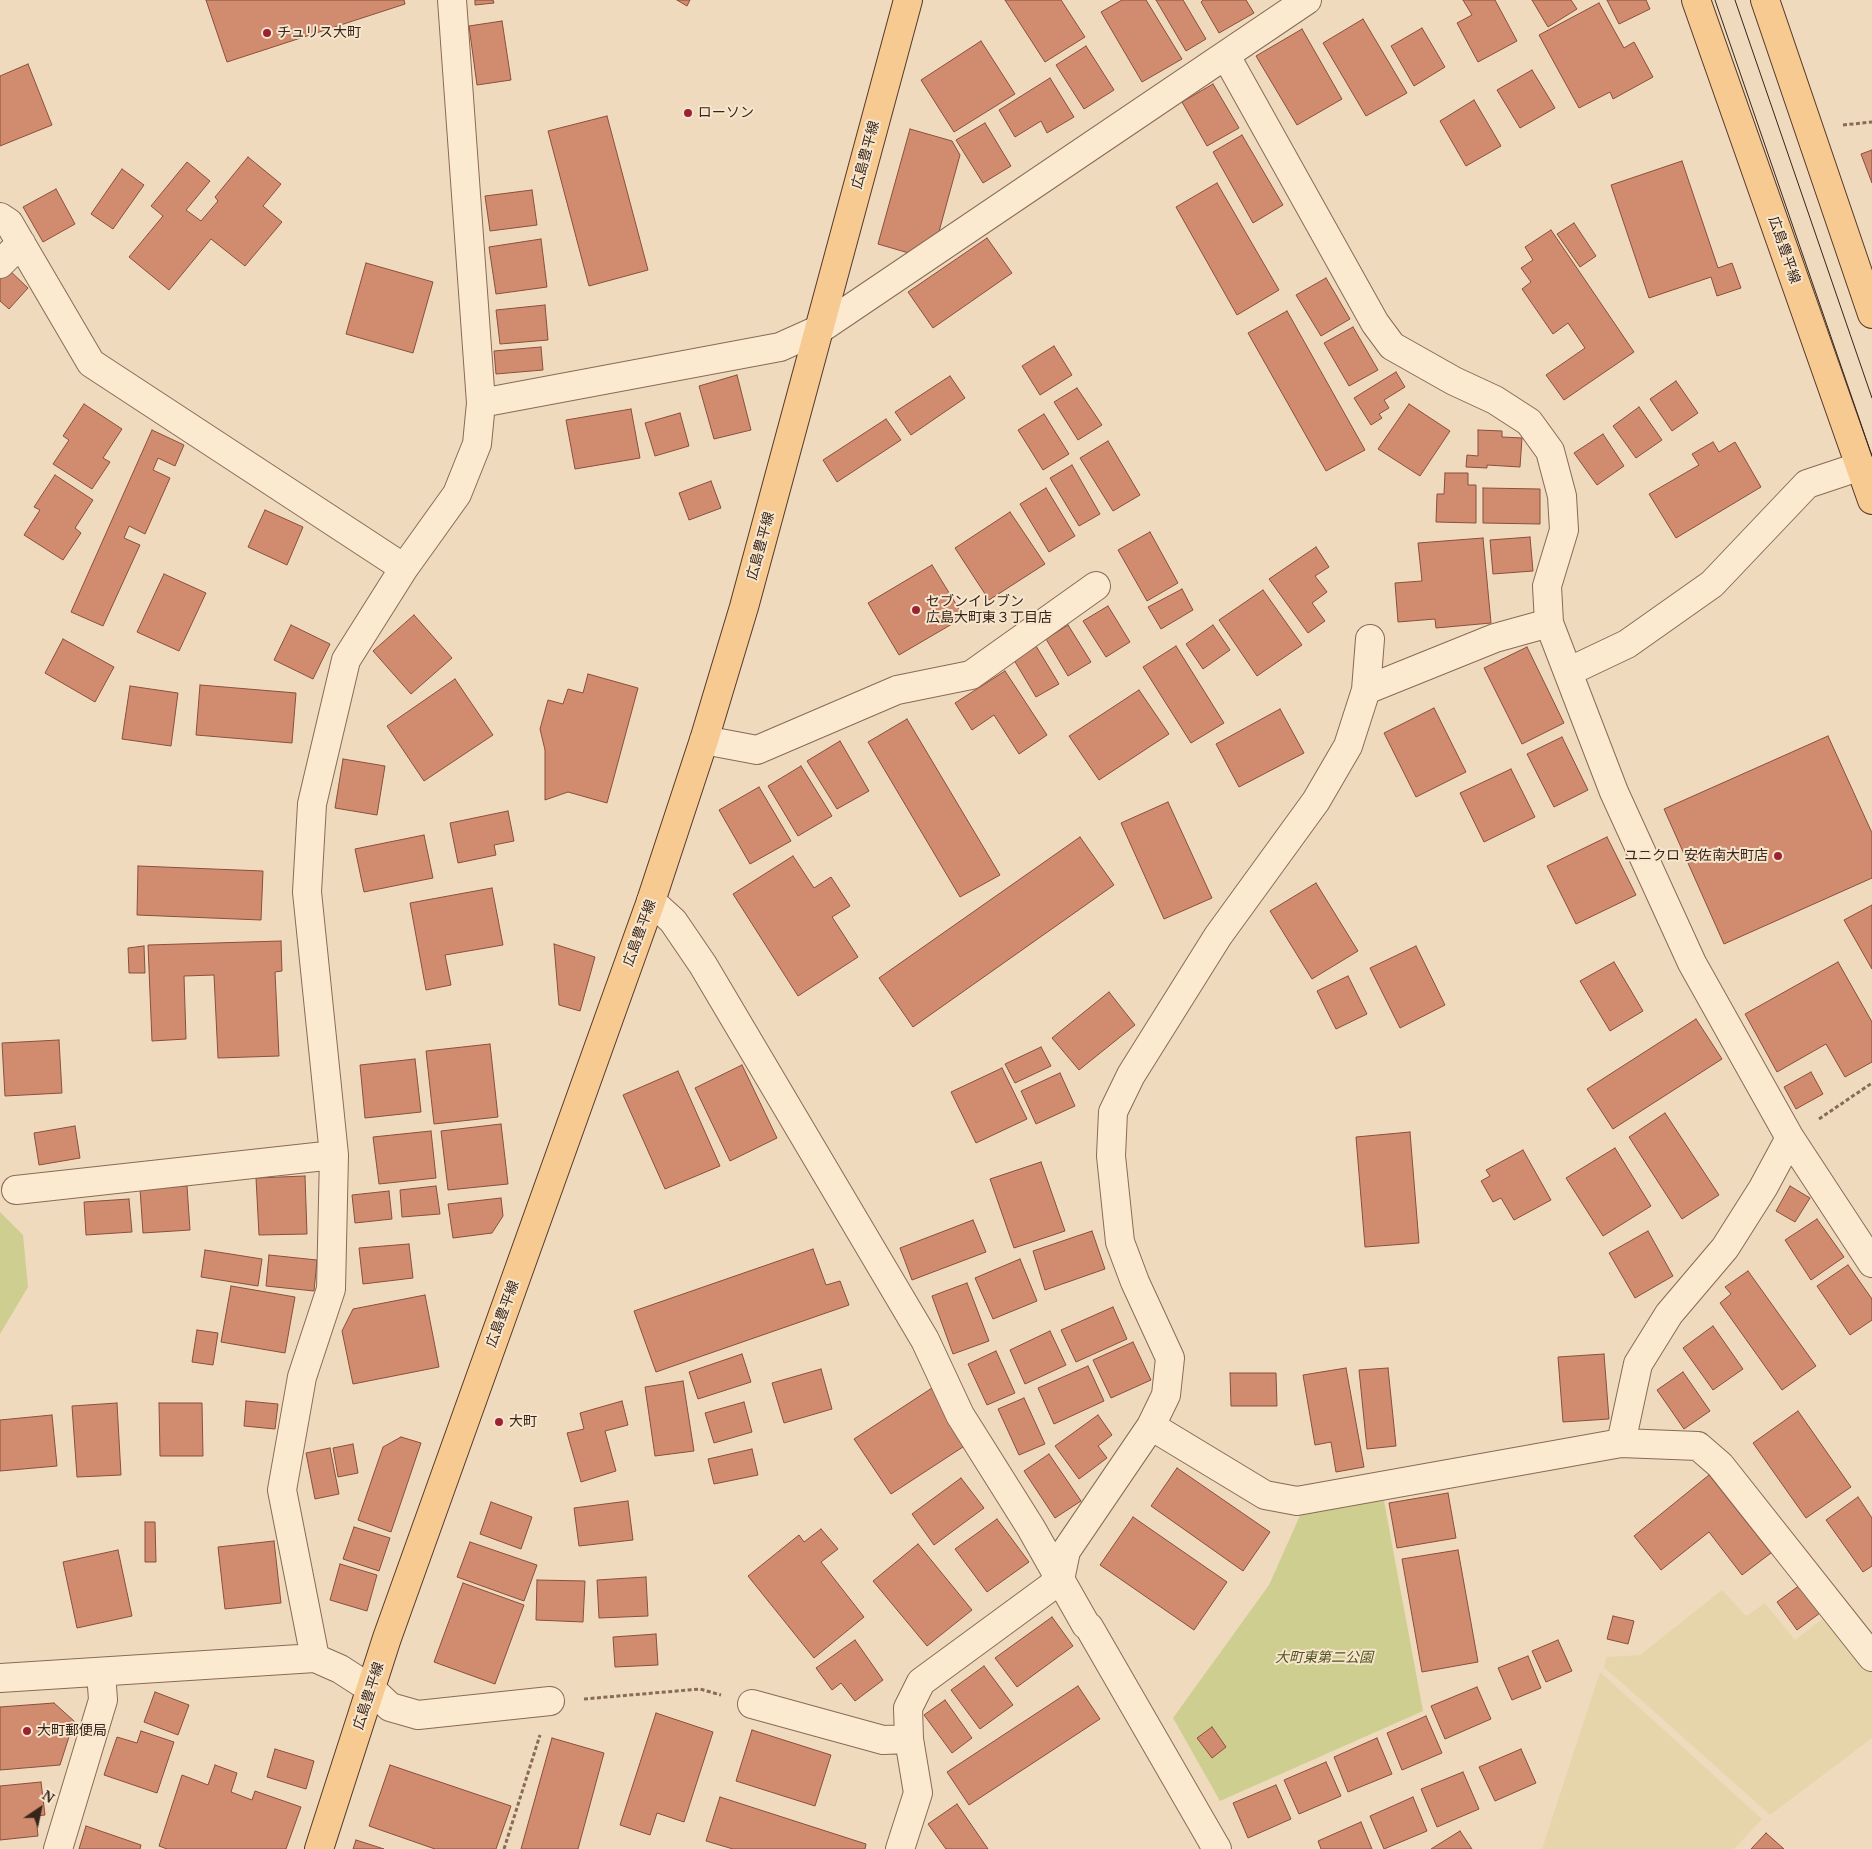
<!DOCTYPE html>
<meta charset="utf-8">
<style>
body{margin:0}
#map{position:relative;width:1872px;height:1849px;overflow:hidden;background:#f0dabd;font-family:"Noto Serif",serif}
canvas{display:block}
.north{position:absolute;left:15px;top:1784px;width:50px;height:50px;-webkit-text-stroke:4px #f7e6cd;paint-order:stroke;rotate:34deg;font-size:14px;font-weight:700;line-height:20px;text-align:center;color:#37251b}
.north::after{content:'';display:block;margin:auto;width:18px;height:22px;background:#37251b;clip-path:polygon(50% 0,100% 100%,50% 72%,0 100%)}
</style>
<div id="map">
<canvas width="1872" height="1849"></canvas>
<div class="north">N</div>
</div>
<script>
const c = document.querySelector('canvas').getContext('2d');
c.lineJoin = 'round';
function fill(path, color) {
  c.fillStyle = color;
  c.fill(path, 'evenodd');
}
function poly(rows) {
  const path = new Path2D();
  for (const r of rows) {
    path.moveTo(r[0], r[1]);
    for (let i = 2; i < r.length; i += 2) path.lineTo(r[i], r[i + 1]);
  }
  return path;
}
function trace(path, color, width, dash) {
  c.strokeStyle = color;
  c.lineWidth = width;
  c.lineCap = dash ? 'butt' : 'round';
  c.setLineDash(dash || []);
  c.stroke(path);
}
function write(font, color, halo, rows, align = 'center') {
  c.font = font + ' "Noto Serif","Noto Sans JP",serif';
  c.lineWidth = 4;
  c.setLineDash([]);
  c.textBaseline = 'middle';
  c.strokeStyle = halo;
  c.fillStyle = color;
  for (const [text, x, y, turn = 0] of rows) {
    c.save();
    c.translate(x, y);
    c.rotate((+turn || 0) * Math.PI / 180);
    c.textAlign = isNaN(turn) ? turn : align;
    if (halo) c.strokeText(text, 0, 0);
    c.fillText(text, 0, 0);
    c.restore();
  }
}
const farmland = poly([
 [1722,1590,1746,1616,1765,1603,1795,1640,1830,1613,1872,1667,1872,1738,1770,1815,1604,1667,1606,1657,1640,1655],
 [1600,1672,1762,1819,1734,1849,1542,1849]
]);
const green = poly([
 [0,1212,23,1235,28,1287,0,1334],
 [1384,1501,1423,1711,1220,1801,1173,1718,1269,1585,1302,1511]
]);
const building = poly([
 [206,0,404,0,405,4,227,62,206,0],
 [475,0,493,0,494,3,475,5,475,0],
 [677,0,690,0,687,6,677,0],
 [1005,0,1061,0,1085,37,1045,62,1005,0],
 [1122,0,1146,0,1182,59,1142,82,1101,12,1122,0],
 [1156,0,1183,0,1206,39,1186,51,1156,0],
 [1203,0,1246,0,1254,13,1219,33,1201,2,1203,0],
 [1463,0,1495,0,1517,41,1478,62,1457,23,1472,15,1463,0],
 [1532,0,1571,0,1577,9,1548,27,1532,0],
 [1607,0,1646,0,1650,9,1619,24,1607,0],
 [1599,3,1624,48,1634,42,1653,77,1613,99,1610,92,1579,108,1539,35,1599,3],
 [1363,19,1407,93,1366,116,1323,43,1363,19],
 [502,21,511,80,477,85,469,26,502,21],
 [1422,28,1445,67,1414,86,1391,46,1422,28],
 [1302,29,1342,99,1297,125,1256,56,1302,29],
 [981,41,1015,94,954,132,921,80,981,41],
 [1086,46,1114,90,1084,109,1056,65,1086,46],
 [28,64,52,125,0,146,0,76,28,64],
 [1532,70,1555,108,1520,128,1497,90,1532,70],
 [1050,78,1074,117,1047,133,1041,121,1015,137,999,110,1050,78],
 [1213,84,1239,128,1207,146,1182,102,1213,84],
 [1474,100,1501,146,1466,166,1440,121,1474,100],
 [607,116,648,270,589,286,548,131,607,116],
 [985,123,1011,166,983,183,956,140,985,123],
 [910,129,952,141,960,155,935,246,919,256,878,244,910,129],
 [1242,135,1283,205,1253,223,1213,152,1242,135],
 [1872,150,1872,183,1861,154,1872,150],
 [248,157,281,184,263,206,282,222,245,266,211,239,169,290,129,257,163,216,151,206,187,162,210,181,186,210,201,221,218,201,215,197,248,157],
 [1682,161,1718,268,1732,263,1741,288,1717,296,1711,277,1649,298,1611,185,1682,161],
 [122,169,144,185,113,229,91,214,122,169],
 [1217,183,1279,290,1237,315,1176,207,1217,183],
 [56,189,75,224,43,242,23,207,56,189],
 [532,190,537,225,490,231,485,196,532,190],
 [1574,223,1596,256,1580,267,1557,234,1574,223],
 [1551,230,1634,352,1564,400,1546,375,1585,348,1568,323,1553,334,1522,289,1531,282,1521,268,1533,260,1525,247,1551,230],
 [987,238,1012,273,933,328,908,292,987,238],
 [541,239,547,287,496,294,489,247,541,239],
 [366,263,433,282,413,353,346,334,366,263],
 [7,268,28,288,9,309,0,301,0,275,7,268],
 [1326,278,1350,319,1321,336,1296,295,1326,278],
 [545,305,548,340,500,344,496,310,545,305],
 [1287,311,1365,450,1326,471,1248,333,1287,311],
 [1353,327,1378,370,1349,386,1324,343,1353,327],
 [1054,346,1072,375,1040,395,1022,366,1054,346],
 [541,347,543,370,496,374,494,351,541,347],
 [1396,372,1405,387,1384,400,1389,408,1379,414,1382,418,1371,425,1354,398,1396,372],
 [737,375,751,430,714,439,699,386,737,375],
 [950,376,965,398,911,435,895,412,950,376],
 [1676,381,1698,413,1672,431,1650,399,1676,381],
 [1077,388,1102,425,1078,440,1054,402,1077,388],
 [84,404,122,429,103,458,110,462,92,489,53,464,69,440,63,436,84,404],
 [1409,404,1450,431,1420,476,1378,449,1409,404],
 [1639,407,1662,440,1636,458,1613,426,1639,407],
 [631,409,640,458,575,469,566,420,631,409],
 [680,413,689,446,655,456,645,423,680,413],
 [1044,414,1069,454,1043,470,1018,430,1044,414],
 [886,419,901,440,837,482,823,460,886,419],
 [152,430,184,445,175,466,158,458,153,470,170,478,145,534,129,526,124,538,140,545,103,626,71,612,152,430],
 [1478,430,1502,431,1502,437,1522,438,1520,467,1487,465,1487,468,1466,467,1467,455,1478,456,1478,430],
 [1603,434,1624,466,1597,485,1574,453,1603,434],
 [1108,441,1140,495,1113,511,1080,458,1108,441],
 [1713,442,1719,452,1735,442,1761,487,1676,538,1649,494,1699,465,1692,454,1713,442],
 [1072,465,1100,514,1079,526,1050,478,1072,465],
 [1445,473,1468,473,1468,485,1476,485,1476,523,1436,522,1437,494,1444,494,1445,473],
 [55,475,93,500,75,528,81,533,63,560,24,535,40,510,34,507,55,475],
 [711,481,721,508,689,520,679,493,711,481],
 [1046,488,1075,536,1049,552,1020,504,1046,488],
 [1483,488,1540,489,1540,524,1483,523,1483,488],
 [265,510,303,527,287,565,248,547,265,510],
 [1010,512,1045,564,989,600,955,548,1010,512],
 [1150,532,1178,583,1147,601,1118,550,1150,532],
 [1530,537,1533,571,1493,574,1490,540,1530,537],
 [1483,538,1491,623,1436,628,1435,619,1398,622,1395,583,1422,581,1418,543,1483,538],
 [1316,547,1329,567,1315,576,1327,592,1312,603,1325,621,1308,633,1269,579,1316,547],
 [932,565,964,617,899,655,868,603,932,565],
 [164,574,206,593,179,651,137,632,164,574],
 [1182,589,1193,610,1161,629,1148,607,1182,589],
 [1263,590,1302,645,1257,676,1219,620,1263,590],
 [1108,606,1130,642,1106,657,1083,621,1108,606],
 [414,615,452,658,411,694,373,651,414,615],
 [291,625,330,644,313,679,274,660,291,625],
 [1068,625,1091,662,1068,676,1046,639,1068,625],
 [1213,625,1230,650,1203,669,1186,644,1213,625],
 [63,639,114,667,95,702,45,673,63,639],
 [1036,646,1059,684,1036,697,1014,660,1036,646],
 [1176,646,1224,723,1191,743,1143,667,1176,646],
 [1527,647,1564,723,1522,744,1484,668,1527,647],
 [1005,671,1047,735,1019,754,994,715,972,730,955,703,1005,671],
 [588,674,638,688,607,803,568,792,545,800,545,750,540,729,548,700,563,704,568,689,583,693,588,674],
 [455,679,493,735,424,781,387,726,455,679],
 [200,685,296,693,292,743,196,735,200,685],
 [130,686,178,693,171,746,122,739,130,686],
 [1139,690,1169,734,1099,780,1069,736,1139,690],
 [1434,708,1466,772,1416,797,1384,733,1434,708],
 [1280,709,1304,753,1239,787,1216,744,1280,709],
 [907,719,1000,875,960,897,868,742,907,719],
 [1828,736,1872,833,1872,878,1724,944,1664,809,1828,736],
 [1562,737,1588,790,1554,807,1527,754,1562,737],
 [840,741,869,791,837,809,807,761,840,741],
 [343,759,385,766,377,815,335,808,343,759],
 [801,766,832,816,798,836,768,786,801,766],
 [1511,769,1535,817,1484,842,1460,793,1511,769],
 [759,787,791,841,750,864,719,810,759,787],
 [1168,802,1212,898,1164,919,1121,823,1168,802],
 [508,811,514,841,494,845,496,855,458,863,450,823,508,811],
 [424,835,433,878,364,892,355,849,424,835],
 [1080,837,1114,885,913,1027,879,978,1080,837],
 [1607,837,1636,895,1576,924,1547,866,1607,837],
 [793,856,814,888,831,877,850,906,832,917,858,957,798,996,733,894,793,856],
 [138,866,263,871,261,920,137,915,138,866],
 [1316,883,1358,951,1312,979,1270,911,1316,883],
 [492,888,503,945,445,955,451,985,426,990,410,903,492,888],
 [1872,905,1872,969,1844,920,1872,905],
 [281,941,282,971,275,972,279,1056,218,1058,214,975,184,976,186,1039,152,1041,148,945,281,941],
 [554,944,595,957,580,1011,559,1005,554,944],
 [144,946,145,973,129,973,128,948,144,946],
 [1416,946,1445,1005,1400,1028,1370,968,1416,946],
 [1614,962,1643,1011,1610,1031,1580,981,1614,962],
 [1838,962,1872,1022,1872,1062,1845,1077,1826,1044,1777,1072,1745,1014,1838,962],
 [1348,976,1367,1014,1336,1029,1317,991,1348,976],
 [1109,992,1135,1025,1079,1070,1052,1038,1109,992],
 [1696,1019,1722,1059,1613,1129,1587,1089,1696,1019],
 [59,1040,62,1093,5,1096,2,1043,59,1040],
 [490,1044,498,1117,434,1124,426,1051,490,1044],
 [1041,1047,1051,1066,1015,1083,1005,1064,1041,1047],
 [415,1059,421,1112,365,1118,360,1065,415,1059],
 [742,1065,777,1138,730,1161,695,1088,742,1065],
 [1002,1068,1027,1119,976,1143,951,1092,1002,1068],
 [678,1071,720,1166,665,1189,623,1095,678,1071],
 [1811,1072,1823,1094,1796,1109,1784,1087,1811,1072],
 [1060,1073,1075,1106,1036,1124,1021,1091,1060,1073],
 [1665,1113,1719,1195,1682,1219,1629,1137,1665,1113],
 [501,1124,508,1184,448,1190,441,1131,501,1124],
 [75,1126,80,1158,39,1165,34,1133,75,1126],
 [431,1131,436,1178,379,1184,373,1137,431,1131],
 [1410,1132,1419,1243,1365,1247,1356,1137,1410,1132],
 [1615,1148,1651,1206,1603,1236,1566,1178,1615,1148],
 [1523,1150,1551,1200,1514,1220,1501,1198,1493,1202,1481,1181,1490,1176,1486,1170,1523,1150],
 [1041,1162,1065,1231,1014,1248,990,1179,1041,1162],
 [305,1176,307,1234,259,1235,256,1178,305,1176],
 [187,1186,190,1230,143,1233,140,1189,187,1186],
 [436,1186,440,1214,402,1217,400,1190,436,1186],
 [1790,1186,1810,1198,1795,1222,1776,1211,1790,1186],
 [389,1191,392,1219,355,1223,352,1195,389,1191],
 [501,1198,503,1216,492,1233,453,1238,448,1204,501,1198],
 [129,1199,132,1232,86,1235,84,1202,129,1199],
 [1817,1219,1844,1257,1811,1280,1785,1240,1817,1219],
 [973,1220,986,1252,912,1280,900,1248,973,1220],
 [1092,1231,1105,1269,1045,1290,1033,1251,1092,1231],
 [1648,1231,1673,1276,1635,1298,1609,1253,1648,1231],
 [409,1244,413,1278,363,1284,359,1248,409,1244],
 [813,1249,826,1285,840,1281,849,1305,656,1372,634,1311,813,1249],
 [205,1250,262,1259,258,1286,201,1277,205,1250],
 [269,1255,317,1260,314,1291,266,1286,269,1255],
 [1020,1259,1037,1301,993,1319,975,1278,1020,1259],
 [1848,1265,1872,1299,1872,1320,1850,1335,1817,1286,1848,1265],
 [1748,1271,1816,1366,1782,1390,1720,1303,1731,1294,1725,1287,1748,1271],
 [967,1283,989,1341,953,1354,932,1296,967,1283],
 [231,1286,295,1297,285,1353,221,1342,231,1286],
 [425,1295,439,1367,353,1384,342,1331,353,1309,425,1295],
 [1113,1307,1127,1339,1076,1362,1061,1330,1113,1307],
 [1713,1326,1743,1369,1713,1390,1683,1348,1713,1326],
 [197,1330,218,1333,213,1365,192,1362,197,1330],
 [1050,1331,1066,1365,1025,1384,1010,1350,1050,1331],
 [1133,1342,1151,1380,1111,1398,1093,1360,1133,1342],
 [996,1351,1015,1393,987,1405,968,1364,996,1351],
 [742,1354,751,1382,698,1399,689,1372,742,1354],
 [1604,1354,1609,1419,1563,1422,1558,1357,1604,1354],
 [1088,1366,1104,1401,1054,1424,1038,1388,1088,1366],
 [1346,1368,1364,1467,1336,1472,1331,1442,1315,1445,1303,1375,1346,1368],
 [1388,1368,1396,1446,1367,1449,1359,1370,1388,1368],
 [821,1369,832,1409,784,1423,772,1383,821,1369],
 [1683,1372,1710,1411,1684,1429,1657,1390,1683,1372],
 [1230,1373,1276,1373,1277,1406,1231,1406,1230,1373],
 [683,1381,694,1451,655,1456,645,1387,683,1381],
 [932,1388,969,1443,891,1494,854,1439,932,1388],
 [1024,1398,1045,1444,1019,1455,998,1409,1024,1398],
 [246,1401,278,1404,275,1429,244,1426,246,1401],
 [622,1401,628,1425,605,1431,616,1471,581,1482,567,1433,584,1429,580,1413,622,1401],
 [744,1402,752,1432,714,1443,705,1413,744,1402],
 [117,1403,121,1475,77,1477,72,1406,117,1403],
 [159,1403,202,1403,203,1456,160,1456,159,1403],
 [1798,1411,1851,1487,1806,1518,1753,1443,1798,1411],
 [52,1415,57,1466,0,1471,0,1420,52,1415],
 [1098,1415,1112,1435,1098,1446,1107,1458,1079,1479,1055,1446,1098,1415],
 [401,1437,421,1443,391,1532,358,1520,383,1447,401,1437],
 [353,1444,358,1473,338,1477,333,1448,353,1444],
 [330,1448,339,1494,315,1499,306,1453,330,1448],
 [752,1449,758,1475,714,1484,708,1459,752,1449],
 [1049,1454,1081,1501,1055,1518,1024,1471,1049,1454],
 [1177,1468,1270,1532,1243,1571,1151,1506,1177,1468],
 [1709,1475,1771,1553,1742,1575,1709,1532,1661,1570,1634,1536,1709,1475],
 [961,1478,984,1508,934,1545,912,1514,961,1478],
 [1448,1493,1456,1538,1397,1548,1389,1503,1448,1493],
 [1858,1497,1872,1518,1872,1566,1863,1572,1826,1520,1858,1497],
 [628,1501,633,1540,579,1546,574,1508,628,1501],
 [491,1502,532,1517,521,1549,480,1534,491,1502],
 [1133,1517,1227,1582,1194,1630,1100,1565,1133,1517],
 [997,1519,1029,1562,987,1592,955,1549,997,1519],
 [145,1522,155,1522,156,1562,145,1562,145,1522],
 [354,1527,390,1538,379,1571,343,1559,354,1527],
 [821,1529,838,1549,821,1562,864,1617,814,1658,748,1576,799,1535,804,1542,821,1529],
 [274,1541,281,1603,225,1609,218,1547,274,1541],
 [470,1542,537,1565,524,1601,457,1577,470,1542],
 [918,1544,972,1610,927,1646,873,1581,918,1544],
 [118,1550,132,1616,77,1628,63,1562,118,1550],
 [1458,1550,1478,1662,1422,1672,1402,1559,1458,1550],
 [340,1564,377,1575,367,1611,330,1600,340,1564],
 [646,1577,648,1616,599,1618,597,1580,646,1577],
 [537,1580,585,1581,583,1622,536,1620,537,1580],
 [463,1583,524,1605,495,1684,434,1662,463,1583],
 [1800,1585,1820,1613,1797,1630,1777,1602,1800,1585],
 [1613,1616,1634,1621,1628,1644,1607,1639,1613,1616],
 [1052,1617,1073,1646,1017,1687,995,1658,1052,1617],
 [656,1634,658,1665,615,1667,613,1637,656,1634],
 [855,1640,883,1680,855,1701,841,1683,832,1690,816,1668,855,1640],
 [1558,1640,1572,1671,1546,1682,1532,1651,1558,1640],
 [1528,1656,1541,1688,1512,1700,1498,1668,1528,1656],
 [984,1666,1013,1705,980,1729,951,1690,984,1666],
 [1078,1686,1100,1719,969,1805,947,1772,1078,1686],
 [1477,1687,1491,1719,1445,1739,1431,1706,1477,1687],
 [155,1692,189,1705,178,1735,144,1722,155,1692],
 [945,1700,972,1738,952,1753,924,1715,945,1700],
 [54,1703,74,1721,60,1765,0,1770,0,1707,54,1703],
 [656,1713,713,1732,684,1822,657,1813,650,1835,620,1825,656,1713],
 [1426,1716,1442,1753,1402,1770,1387,1733,1426,1716],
 [1212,1727,1226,1747,1212,1758,1197,1738,1212,1727],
 [752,1730,831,1755,815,1806,736,1781,752,1730],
 [141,1731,174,1742,157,1793,104,1775,117,1737,137,1743,141,1731],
 [552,1738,604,1753,578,1849,521,1849,552,1738],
 [1377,1738,1392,1774,1348,1792,1334,1757,1377,1738],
 [275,1749,314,1761,306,1789,267,1777,275,1749],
 [1521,1749,1536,1783,1495,1801,1479,1767,1521,1749],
 [1326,1762,1341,1796,1299,1814,1284,1780,1326,1762],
 [215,1765,237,1773,231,1792,252,1800,255,1791,301,1807,286,1849,167,1849,159,1846,182,1775,208,1785,215,1765],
 [390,1765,511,1806,496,1849,435,1849,369,1826,390,1765],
 [1463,1772,1479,1809,1437,1827,1421,1789,1463,1772],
 [41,1782,45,1815,36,1816,38,1836,0,1840,0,1786,41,1782],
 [1276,1785,1291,1819,1248,1838,1233,1803,1276,1785],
 [720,1797,866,1844,865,1849,733,1849,706,1841,720,1797],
 [1413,1797,1427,1831,1384,1849,1370,1816,1413,1797],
 [957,1804,988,1849,946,1849,928,1824,957,1804],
 [1361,1822,1372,1849,1321,1849,1318,1841,1361,1822],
 [86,1826,141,1845,140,1849,79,1849,86,1826],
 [1460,1831,1472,1849,1431,1849,1460,1831],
 [1766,1833,1784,1849,1751,1849,1766,1833],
 [356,1840,384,1849,353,1849,356,1840]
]);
const path = poly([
 [1843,125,1872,122],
 [1819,1119,1872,1083],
 [584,1699,700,1689,721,1695],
 [504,1849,540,1735]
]);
const minor = poly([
 [1226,56,1375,323,1392,346,1454,381,1495,400,1529,422,1550,451,1562,496,1564,530,1547,586,1549,623,1614,792,1692,963,1790,1138,1872,1263],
 [0,217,9,223,91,363,404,568],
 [0,264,21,243],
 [481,403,780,347,820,329,1307,0],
 [1568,672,1627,644,1712,584,1807,484,1861,466],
 [1366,690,1495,638,1549,623],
 [704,740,757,750,897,690,971,675,1096,586],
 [651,901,673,921,703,965,925,1340,960,1415,1031,1528,1086,1625,1089,1627,1217,1849],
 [16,1190,334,1155],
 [1151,1426,1265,1495,1297,1501,1621,1443,1698,1446,1720,1465,1872,1657],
 [1621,1443,1638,1364,1669,1314,1725,1248,1763,1188,1790,1138],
 [315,1658,282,1490,302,1377,331,1289,334,1155,307,892,312,804,346,660,404,568,457,494,477,444,481,403,452,0],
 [0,1678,315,1658,340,1669,371,1689,390,1707,418,1715,550,1701],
 [752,1704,883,1740,909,1739],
 [58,1849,103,1700,101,1672],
 [900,1849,918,1793,909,1739,908,1708,921,1682,1060,1580,1066,1551,1151,1426,1166,1395,1170,1358,1135,1282,1120,1242,1111,1156,1113,1112,1131,1075,1218,936,1316,801,1348,746,1366,690,1370,639]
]);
const primary = poly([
 [1696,0,1872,500],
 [1765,0,1872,314],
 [319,1849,387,1638,651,901,704,740,744,607,908,0]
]);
const tram = poly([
 [1715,0,1872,456],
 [1735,0,1872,398]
]);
const markers = [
 [267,33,5,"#9b2232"],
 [688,113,5,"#9b2232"],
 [916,610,5,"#9b2232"],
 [1778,856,5,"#9b2232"],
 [499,1422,5,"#9b2232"],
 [27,1731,5,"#9b2232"]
];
const poiNames = [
 ["チュリス大町",277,33],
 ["ローソン",698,113],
 ["セブンイレブン",926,602],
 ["広島大町東３丁目店",926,618],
 ["ユニクロ 安佐南大町店",1768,856,"right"],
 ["大町",509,1422],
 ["大町郵便局",37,1731]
];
const streetNames = [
 ["広島豊平線",866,155,-75],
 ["広島豊平線",1784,250,71],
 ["広島豊平線",761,546,-75],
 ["広島豊平線",640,933,-70],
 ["広島豊平線",503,1314,-70],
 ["広島豊平線",369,1696,-72]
];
const parkNames = [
 ["大町東第二公園",1324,1658]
];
fill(farmland, '#e6d5aa');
fill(green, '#cfce91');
fill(building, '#d18c70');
trace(building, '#894f3a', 1);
trace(minor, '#896a55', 30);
trace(primary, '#56392a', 30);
trace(path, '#896a55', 3, [4, 2.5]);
trace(minor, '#fbe9d0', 28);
trace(primary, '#f7ca91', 28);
trace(tram, '#37251b', 1);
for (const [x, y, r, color] of markers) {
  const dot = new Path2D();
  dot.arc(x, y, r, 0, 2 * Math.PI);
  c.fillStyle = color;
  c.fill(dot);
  trace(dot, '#f7e6cd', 2);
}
write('14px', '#37251b', '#f7e6cd', poiNames, 'left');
write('14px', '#37251b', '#f7e6cd', streetNames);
write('italic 14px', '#4f5520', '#f7e6cd', parkNames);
</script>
